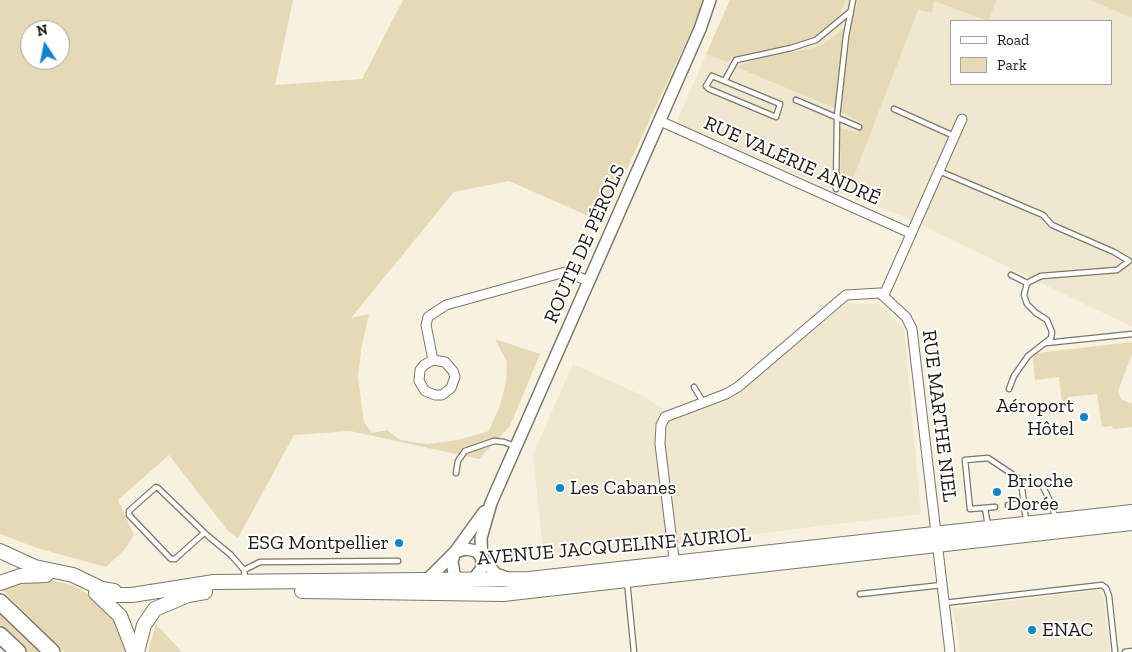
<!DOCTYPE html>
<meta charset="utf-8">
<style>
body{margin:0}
#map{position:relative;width:1132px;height:652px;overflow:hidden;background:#f7f2e0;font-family:"Zilla Slab",serif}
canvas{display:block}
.legend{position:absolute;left:950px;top:20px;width:162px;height:65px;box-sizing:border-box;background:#fff;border:1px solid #a4a3a1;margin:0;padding:6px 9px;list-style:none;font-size:15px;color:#1c1a14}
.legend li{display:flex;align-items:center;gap:10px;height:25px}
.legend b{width:25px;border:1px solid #a4a3a1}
.north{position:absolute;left:20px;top:20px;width:50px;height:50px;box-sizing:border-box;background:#fff;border:1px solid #a4a3a1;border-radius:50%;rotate:349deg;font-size:14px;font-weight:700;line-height:20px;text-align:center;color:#1c1a14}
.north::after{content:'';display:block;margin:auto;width:18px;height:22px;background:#0c86ce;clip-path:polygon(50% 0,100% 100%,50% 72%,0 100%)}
</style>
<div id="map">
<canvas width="1132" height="652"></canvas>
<ul class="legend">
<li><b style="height:6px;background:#fff"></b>Road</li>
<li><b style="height:14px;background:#e5dab5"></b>Park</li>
</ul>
<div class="north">N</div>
</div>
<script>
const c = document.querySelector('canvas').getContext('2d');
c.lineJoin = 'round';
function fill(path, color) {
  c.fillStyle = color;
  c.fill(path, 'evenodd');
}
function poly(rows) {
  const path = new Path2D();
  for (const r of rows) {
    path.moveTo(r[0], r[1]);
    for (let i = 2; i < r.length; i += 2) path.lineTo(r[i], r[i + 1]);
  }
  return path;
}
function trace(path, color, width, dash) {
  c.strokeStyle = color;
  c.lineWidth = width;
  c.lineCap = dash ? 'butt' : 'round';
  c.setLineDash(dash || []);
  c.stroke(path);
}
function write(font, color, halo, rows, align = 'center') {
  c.font = font + ' "Zilla Slab",serif';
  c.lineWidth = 4;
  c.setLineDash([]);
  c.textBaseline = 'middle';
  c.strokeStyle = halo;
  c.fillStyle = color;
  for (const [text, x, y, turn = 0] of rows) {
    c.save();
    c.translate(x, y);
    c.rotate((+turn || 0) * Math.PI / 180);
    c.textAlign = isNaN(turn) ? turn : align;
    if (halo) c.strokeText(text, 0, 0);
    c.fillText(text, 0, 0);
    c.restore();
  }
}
const built = poly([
 [730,0,1132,0,1132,327,907,218,842,194,676,123],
 [951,21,1111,21,1111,84,951,84],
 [847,303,880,304,904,329,921,514,544,560,533,454,573,364,644,396,674,417,729,400],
 [1099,590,1104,598,1110,652,960,652,953,608]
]);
const green = poly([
 [0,0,293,0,275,85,362,79,403,0,703,0,693,27,602,222,509,181,454,192,351,318,369,314,361,350,358,378,364,422,372,433,387,430,400,440,427,444,458,440,489,431,500,405,506,382,507,362,495,339,540,354,510,426,479,459,350,431,294,435,238,538,228,531,169,455,118,500,134,535,125,549,106,567,37,548,0,534],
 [30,30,60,30,60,60,30,60],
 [730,0,846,0,836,23,823,34,809,41,743,54,732,58,728,62,706,54],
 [858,0,997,0,988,21,934,1,932,13,918,10,847,194,841,192,840,128,858,133,863,123,840,112,852,21],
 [1090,0,1132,0,1132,18],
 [844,28,835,108,736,67,754,60,813,48,824,44],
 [1132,342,1132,354,1118,391,1121,399,1132,404,1132,427,1113,429,1112,426,1102,427,1097,394,1068,397,1068,403,1062,404,1059,377,1035,380,1033,357,1037,353],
 [44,579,73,585,98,600,118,622,128,652,64,652,2,590,24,581],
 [0,610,42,652,26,652,0,625],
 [156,624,182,652,148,652]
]);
const service = poly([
 [712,76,780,104,776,117,709,89,706,86,712,76],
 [725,80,736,60,791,48,816,40,851,11],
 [796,100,859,127],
 [894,109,954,136],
 [939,171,1043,215,1052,225,1114,252,1129,261,1117,270,1041,276,1027,283],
 [836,189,837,117,846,36,853,0],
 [1046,343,1132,334],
 [694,387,703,402],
 [1009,389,1014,376,1028,356,1051,338,1052,332,1047,320,1036,313,1027,304,1024,295,1027,283,1011,275],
 [456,473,458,461,465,451,494,441,504,442,515,446],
 [1043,487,1053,507,1055,520],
 [1008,505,1024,503],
 [995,507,970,509,965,460,988,458,1021,480,1026,521],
 [985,508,988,526],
 [204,533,175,559,171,559,129,515,129,511,156,487,158,488,208,536,231,555,244,570,245,578],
 [244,570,260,562,398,561],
 [627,581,634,652],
 [860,594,942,585],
 [944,603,1102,585,1106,588,1109,596,1115,652],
 [1125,652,1132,651]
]);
const minor = poly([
 [660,121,910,233],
 [884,295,962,119],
 [433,360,424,365,420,370,419,381,425,391,435,395,442,395,451,388,455,377,453,371,445,362,433,360,426,325,428,317,446,305,565,272,589,281],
 [675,567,660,444,661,425,665,417,726,394,738,387,846,295,880,293,906,317,912,329,950,652]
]);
const tertiary = poly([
 [421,580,429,578,455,552,466,549,476,551,496,574,507,578],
 [463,584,454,574,452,561,455,552,484,512],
 [470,584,482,568,481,538,491,503,700,29,710,0]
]);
const secondary = poly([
 [0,551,35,567,73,575,102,589,114,591],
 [0,583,20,576,46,575],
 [302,591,503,594,1132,523],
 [96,593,120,616,134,652],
 [99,595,132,595,214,582,529,579,1132,512],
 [137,652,144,625,155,609,188,595,205,592]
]);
const trunk = poly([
 [0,602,52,652],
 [0,635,18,652]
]);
const markers = [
 [1084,417,5,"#0c86ce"],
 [560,488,5,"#0c86ce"],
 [997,492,5,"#0c86ce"],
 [399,543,5,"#0c86ce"],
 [1032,630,5,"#0c86ce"]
];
const streetNames = [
 ["RUE VALÉRIE ANDRÉ",792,161,24],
 ["ROUTE DE PÉROLS",585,244,-66],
 ["RUE MARTHE NIEL",939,416,83],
 ["AVENUE JACQUELINE AURIOL",614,547,-5]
];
const poiNames = [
 ["Aéroport",1074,406,"right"],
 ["Hôtel",1074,429,"right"],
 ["Brioche",1007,481],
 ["Dorée",1007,504],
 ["Les Cabanes",570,488],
 ["ESG Montpellier",389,543,"right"],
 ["ENAC",1042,630]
];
fill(built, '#efe8cf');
fill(green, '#e5dab5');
trace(service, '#7c7768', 7);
trace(minor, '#7c7768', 11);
trace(tertiary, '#7c7768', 14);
trace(secondary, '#7c7768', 16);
trace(trunk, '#7c7768', 18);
trace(service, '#fff', 4.5);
trace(minor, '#fff', 9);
trace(tertiary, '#fff', 11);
trace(secondary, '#fff', 14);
trace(trunk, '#fff', 15);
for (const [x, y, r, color] of markers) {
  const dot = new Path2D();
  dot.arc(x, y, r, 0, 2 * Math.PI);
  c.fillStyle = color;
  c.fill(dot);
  trace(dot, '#fff', 2);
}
write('20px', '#1c1a14', '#fff', streetNames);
write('20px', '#1c1a14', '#fff', poiNames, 'left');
</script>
